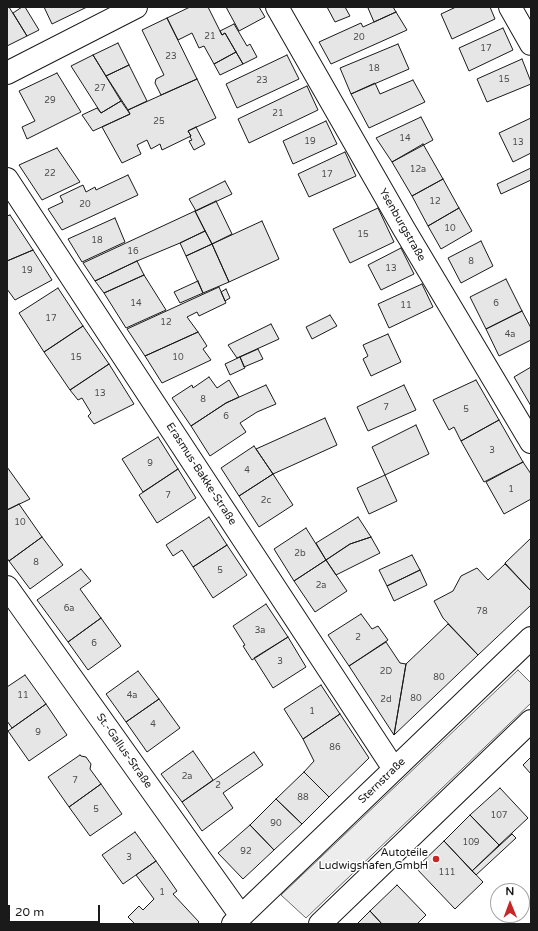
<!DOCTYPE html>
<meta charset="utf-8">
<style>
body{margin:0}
#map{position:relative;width:538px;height:931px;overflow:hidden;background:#fff;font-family:"Varela Round",sans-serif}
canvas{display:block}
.frame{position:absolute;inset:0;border:8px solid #1a1a1a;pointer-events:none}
.north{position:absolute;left:490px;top:883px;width:40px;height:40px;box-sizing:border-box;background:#fff;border:1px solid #a3a3a3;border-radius:50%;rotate:359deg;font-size:11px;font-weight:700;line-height:16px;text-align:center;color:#1a1a1a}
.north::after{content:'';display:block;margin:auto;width:14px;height:18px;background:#c62828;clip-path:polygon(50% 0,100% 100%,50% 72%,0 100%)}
.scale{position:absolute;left:8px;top:905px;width:92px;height:18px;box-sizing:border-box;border:2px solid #1a1a1a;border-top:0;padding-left:5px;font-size:12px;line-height:14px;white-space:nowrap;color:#1a1a1a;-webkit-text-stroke:3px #fff;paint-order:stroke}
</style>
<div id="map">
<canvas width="538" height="931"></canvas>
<div class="frame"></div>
<div class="north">N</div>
<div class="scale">20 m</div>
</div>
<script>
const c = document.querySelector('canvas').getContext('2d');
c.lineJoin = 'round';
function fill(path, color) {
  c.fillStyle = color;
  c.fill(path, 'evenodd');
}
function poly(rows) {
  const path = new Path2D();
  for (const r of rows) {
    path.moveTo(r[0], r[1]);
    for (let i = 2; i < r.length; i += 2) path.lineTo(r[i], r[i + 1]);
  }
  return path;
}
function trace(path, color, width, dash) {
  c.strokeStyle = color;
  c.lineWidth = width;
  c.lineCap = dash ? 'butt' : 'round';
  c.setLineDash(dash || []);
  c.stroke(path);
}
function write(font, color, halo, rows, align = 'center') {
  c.font = font + ' "Varela Round",sans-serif';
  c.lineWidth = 3;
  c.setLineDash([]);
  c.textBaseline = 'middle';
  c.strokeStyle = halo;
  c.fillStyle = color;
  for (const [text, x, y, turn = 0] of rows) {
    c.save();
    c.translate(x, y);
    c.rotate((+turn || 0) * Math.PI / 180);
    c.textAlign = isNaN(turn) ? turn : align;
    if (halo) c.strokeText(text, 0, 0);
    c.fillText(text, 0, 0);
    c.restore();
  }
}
const parking = poly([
 [518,670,531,683,531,703,306,918,281,895,518,670]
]);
const building = poly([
 [7,7,9,7,27,36,7,46,7,7],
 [22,7,25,7,39,30,27,36,13,13,22,7],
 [44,7,87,7,52,24,44,7],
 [190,7,208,7,222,35,225,33,236,52,214,64,204,46,199,48,192,33,178,40,167,18,190,7],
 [226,7,259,7,265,17,239,31,226,7],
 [327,7,345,7,350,16,335,22,327,7],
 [370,7,393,7,396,12,374,22,368,8,370,7],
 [456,7,490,7,495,19,452,39,441,14,456,7],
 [396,12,407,30,331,64,319,42,361,23,363,27,396,12],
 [167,18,197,79,161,95,155,83,156,79,164,75,142,30,167,18],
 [234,24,247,46,250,44,257,57,243,64,225,33,222,35,220,31,234,24],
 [503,28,513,50,469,71,459,48,503,28],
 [118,43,129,65,106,76,93,55,118,43],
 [398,44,409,69,351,94,340,68,398,44],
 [236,52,243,64,220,75,214,64,236,52],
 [93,55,121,101,101,113,71,66,93,55],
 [287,55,299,79,237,108,226,84,287,55],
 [522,59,531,82,531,84,487,102,477,79,522,59],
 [129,65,147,101,128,110,106,76,129,65],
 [57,73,81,112,27,139,22,127,35,121,19,91,57,73],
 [197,79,216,118,188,131,191,136,162,150,160,144,151,149,147,140,137,145,141,154,122,163,102,127,130,114,128,110,197,79],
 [413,80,425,102,369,128,351,94,375,83,380,94,413,80],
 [307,86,318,110,249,143,238,119,307,86],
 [121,101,130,114,93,131,82,115,97,108,101,113,121,101],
 [421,117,433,140,392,162,376,138,421,117],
 [531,118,531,153,513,162,499,133,531,118],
 [326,121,337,144,293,164,283,141,326,121],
 [196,127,205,144,194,150,189,141,192,140,190,137,191,136,188,131,196,127],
 [423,144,443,179,412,196,392,162,423,144],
 [57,148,80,182,42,200,19,165,57,148],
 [345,152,356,176,309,197,298,174,345,152],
 [531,168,531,180,501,194,497,184,531,168],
 [128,175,138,195,62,230,48,209,63,202,60,196,83,185,86,192,95,187,96,190,128,175],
 [443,179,459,208,428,226,412,196,443,179],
 [225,181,232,194,196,211,189,199,225,181],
 [216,201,232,234,212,244,195,211,216,201],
 [378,208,394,242,350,263,333,229,378,208],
 [459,208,472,231,441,249,428,226,459,208],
 [195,211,205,231,180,243,137,261,95,281,83,263,195,211],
 [10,215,33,250,7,261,7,216,10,215],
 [115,218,125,242,82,262,68,239,115,218],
 [262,221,279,259,229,282,212,244,262,221],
 [205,231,212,244,186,256,180,243,205,231],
 [481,241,493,266,461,283,448,258,481,241],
 [212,244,229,282,203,293,186,256,212,244],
 [401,248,414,274,381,290,368,265,401,248],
 [33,250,52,280,15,300,7,289,7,261,33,250],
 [137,261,144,275,104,293,95,281,137,261],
 [144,275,166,310,126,328,104,293,144,275],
 [506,279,522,311,486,329,470,297,506,279],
 [198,281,203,293,180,303,174,292,198,281],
 [422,284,433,307,389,328,378,304,422,284],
 [219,287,226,303,199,316,197,312,187,317,198,332,145,356,127,329,219,287],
 [58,288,83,326,44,352,19,313,58,288],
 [226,289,230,298,225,301,221,292,226,289],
 [522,311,531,328,531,340,499,356,486,329,522,311],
 [330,315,337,326,312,339,306,327,330,315],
 [271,324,279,339,237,358,228,345,271,324],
 [83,326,109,364,70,390,44,352,83,326],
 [198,332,207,346,203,349,211,360,162,383,145,356,198,332],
 [388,334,401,362,371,376,363,359,368,356,363,345,388,334],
 [258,349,263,359,244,367,240,357,258,349],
 [240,357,245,368,230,375,225,364,240,357],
 [109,364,134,404,94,424,88,416,91,413,82,398,78,400,70,390,109,364],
 [531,367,531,406,514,377,531,367],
 [209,377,217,388,229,380,239,397,226,403,191,426,172,398,192,385,193,388,209,377],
 [476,380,499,420,461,441,454,427,449,430,433,400,476,380],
 [266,385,276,404,257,412,240,423,246,432,210,456,191,426,226,403,266,385],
 [404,385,416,410,368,431,357,407,404,385],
 [325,418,337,445,273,474,256,449,325,418],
 [499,420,523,462,484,482,461,441,499,420],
 [416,425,429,454,385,475,372,447,416,425],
 [158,437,178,469,143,492,122,459,158,437],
 [254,446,273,474,239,496,221,468,254,446],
 [523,462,531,474,531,499,504,514,486,482,523,462],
 [7,467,30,499,7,510,7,467],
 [178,469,196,498,157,523,139,495,178,469],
 [273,474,293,505,259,527,239,496,273,474],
 [385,475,397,501,369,514,357,488,385,475],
 [19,504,42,537,9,561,7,558,7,510,19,504],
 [209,517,227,545,193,567,182,550,173,556,166,545,209,517],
 [358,517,371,537,350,544,326,560,316,543,358,517],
 [306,528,326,560,294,581,274,549,306,528],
 [42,537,63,565,30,589,9,561,42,537],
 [371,537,380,553,336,575,326,560,350,544,371,537],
 [531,538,531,591,505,563,531,538],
 [227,545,247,575,213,598,193,567,227,545],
 [412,555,420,570,387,586,379,570,412,555],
 [326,560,347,591,315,612,294,581,326,560],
 [505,564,531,591,531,605,478,655,443,618,434,601,453,591,461,576,477,568,488,580,505,564],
 [81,569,91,581,80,589,101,618,68,642,37,600,81,569],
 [420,570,427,585,394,601,387,586,420,570],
 [266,604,288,637,252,660,243,646,245,645,233,626,266,604],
 [361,614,372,629,378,626,388,640,349,666,328,635,361,614],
 [101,618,121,646,88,670,68,642,101,618],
 [448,624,478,655,394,735,406,664,448,624],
 [288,637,306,667,273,688,254,658,288,637],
 [386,642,400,663,406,664,394,735,349,666,386,642],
 [138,671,159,699,126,722,106,694,138,671],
 [25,675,46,704,12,728,7,721,7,687,25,675],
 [321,685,340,714,303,739,284,709,321,685],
 [159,699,180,728,147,752,126,722,159,699],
 [46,704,67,735,29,761,8,731,46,704],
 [340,714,369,758,329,797,304,772,314,761,303,739,340,714],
 [193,751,213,780,182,802,161,774,193,751],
 [254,752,263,765,223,793,233,808,202,831,182,802,254,752],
 [80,755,81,756,86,757,91,764,90,769,101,784,69,807,48,777,80,755],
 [531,757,531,774,523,765,531,757],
 [304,772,329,797,302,824,276,799,304,772],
 [101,784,122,814,90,836,69,807,101,784],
 [500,788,528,818,499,845,470,815,500,788],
 [276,799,302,824,274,850,250,825,276,799],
 [470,815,499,845,472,871,444,841,470,815],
 [250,825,274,850,243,879,218,853,250,825],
 [135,832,156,861,123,884,102,855,135,832],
 [512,834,516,838,476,875,472,871,512,834],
 [444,841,483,882,455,909,416,868,444,841],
 [156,861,177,891,173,894,199,922,197,924,135,924,128,917,139,906,143,910,154,899,136,875,156,861],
 [397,885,426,915,417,924,382,924,370,911,397,885],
 [370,911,382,924,357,924,370,911]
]);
const minor = poly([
 [277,7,404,229,531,442],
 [510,7,531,44],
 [7,73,136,7],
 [7,179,394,769],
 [7,587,241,916]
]);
const secondary = poly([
 [233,924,531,638],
 [320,924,531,721]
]);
const markers = [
 [436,859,4,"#c62828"]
];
const numberNames = [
 ["21",210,37],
 ["20",359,38],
 ["17",486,49],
 ["23",171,57],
 ["18",374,69],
 ["15",504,80],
 ["23",262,81],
 ["27",100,89],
 ["29",50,101],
 ["21",278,114],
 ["25",159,122],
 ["14",405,139],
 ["19",310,142],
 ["13",518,143],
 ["12a",418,170],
 ["22",50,174],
 ["17",327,175],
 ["12",435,202],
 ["20",85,205],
 ["10",450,229],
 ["15",363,235],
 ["18",97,241],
 ["16",133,252],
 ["8",471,262],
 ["13",391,269],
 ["19",27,271],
 ["14",136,304],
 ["6",496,304],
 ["11",406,306],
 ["17",51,319],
 ["12",166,323],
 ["4a",510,335],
 ["15",76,358],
 ["10",178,358],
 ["13",100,394],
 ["8",203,400],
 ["7",386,408],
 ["5",466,410],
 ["6",226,417],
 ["3",492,451],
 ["9",150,464],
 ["4",247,471],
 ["1",511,490],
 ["7",168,496],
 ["2c",266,501],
 ["10",20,523],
 ["2b",300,554],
 ["8",36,563],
 ["5",220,571],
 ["2a",321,586],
 ["6a",69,609],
 ["78",482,612],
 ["3a",260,631],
 ["2",358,638],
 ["6",94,644],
 ["3",280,662],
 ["2D",386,672],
 ["80",439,678],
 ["11",23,696],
 ["4a",132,696],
 ["80",416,699],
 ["2d",386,700],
 ["1",312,712],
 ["4",153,725],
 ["9",38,733],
 ["86",335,748],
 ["2a",187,777],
 ["7",75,781],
 ["2",218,786],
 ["88",303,798],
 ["5",96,810],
 ["107",499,816],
 ["90",276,824],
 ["109",471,843],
 ["92",246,852],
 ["3",129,858],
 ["111",447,873],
 ["1",162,893]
];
const streetNames = [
 ["Ysenburgstraße",402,225,60],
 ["Erasmus-Bakke-Straße",201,474,57],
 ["St.-Gallus-Straße",124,751,55],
 ["Sternstraße",382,781,-44]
];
const poiNames = [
 ["Autoteile",428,853],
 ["Ludwigshafen GmbH",428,866]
];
fill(parking, '#ededed');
trace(parking, '#6a6a6a', 1);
fill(building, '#e6e6e6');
trace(building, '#1a1a1a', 1);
trace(minor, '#1a1a1a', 24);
trace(secondary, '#1a1a1a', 24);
trace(minor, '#fff', 22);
trace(secondary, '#fff', 22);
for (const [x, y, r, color] of markers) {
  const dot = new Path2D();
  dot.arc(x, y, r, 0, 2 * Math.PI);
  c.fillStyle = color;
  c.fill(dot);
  trace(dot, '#fff', 1.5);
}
write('9px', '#4d4d4d', null, numberNames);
write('11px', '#1a1a1a', '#fff', streetNames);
write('11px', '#1a1a1a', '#fff', poiNames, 'right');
</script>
